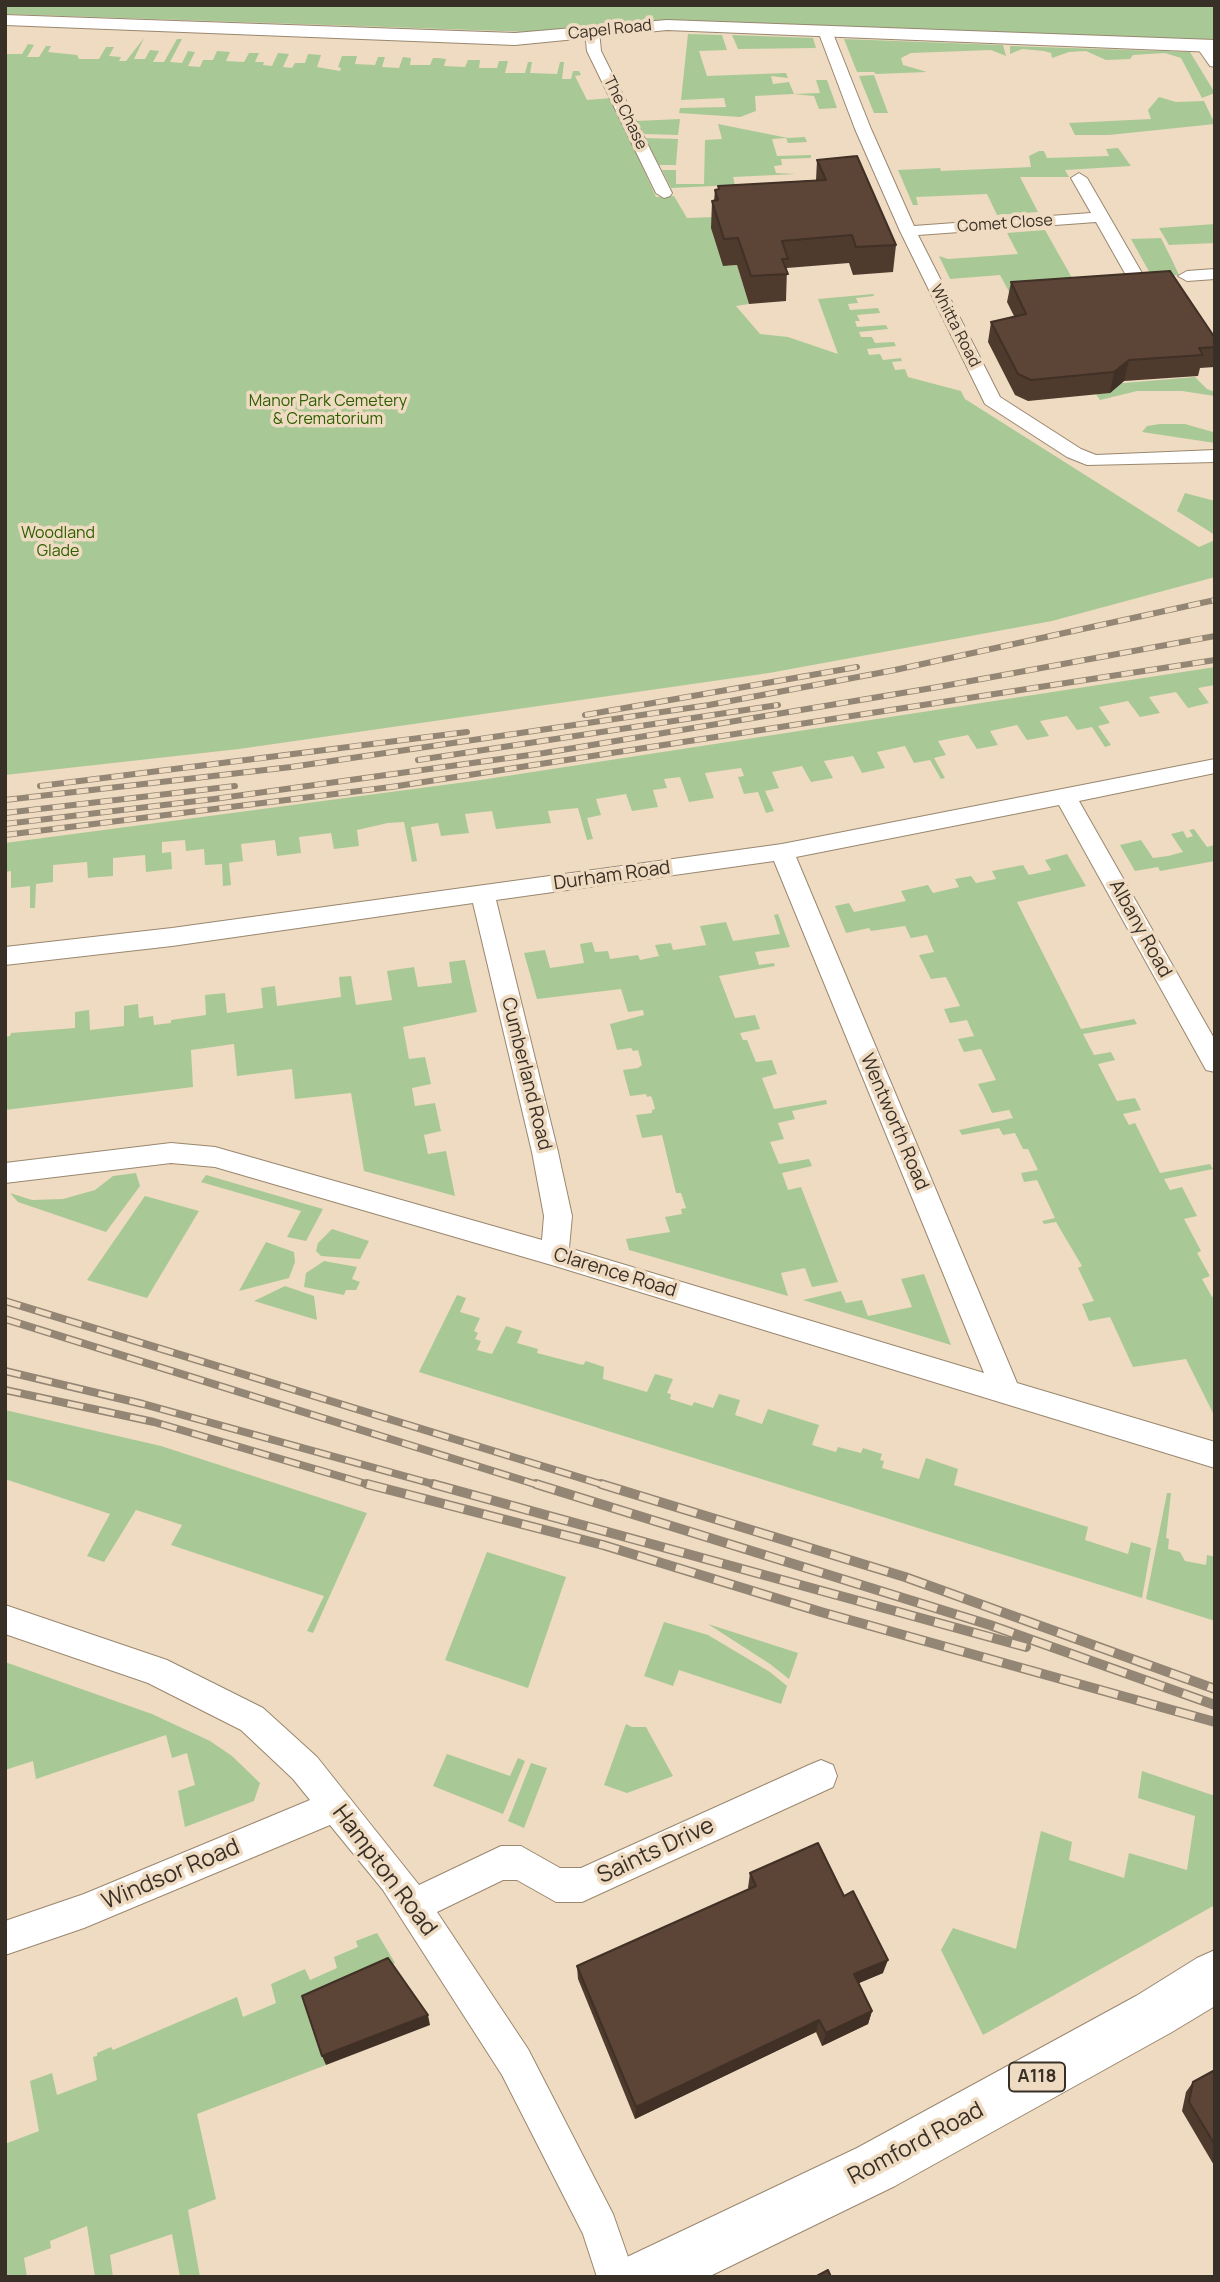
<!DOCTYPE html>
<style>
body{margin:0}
#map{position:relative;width:1220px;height:2282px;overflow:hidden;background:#efdbc1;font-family:Manrope,sans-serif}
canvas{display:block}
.frame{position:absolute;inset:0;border:7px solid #383026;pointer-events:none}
</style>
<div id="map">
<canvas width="1220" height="2282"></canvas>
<div class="frame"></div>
</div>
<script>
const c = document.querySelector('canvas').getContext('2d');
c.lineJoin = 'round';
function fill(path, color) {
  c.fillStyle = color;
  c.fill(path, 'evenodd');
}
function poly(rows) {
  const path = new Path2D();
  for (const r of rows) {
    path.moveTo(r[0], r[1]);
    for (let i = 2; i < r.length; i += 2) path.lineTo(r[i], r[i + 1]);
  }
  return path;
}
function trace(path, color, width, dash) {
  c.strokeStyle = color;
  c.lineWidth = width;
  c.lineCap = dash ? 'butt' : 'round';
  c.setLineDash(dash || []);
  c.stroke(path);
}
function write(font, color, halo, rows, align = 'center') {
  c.font = font + ' Manrope,sans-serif';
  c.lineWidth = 7;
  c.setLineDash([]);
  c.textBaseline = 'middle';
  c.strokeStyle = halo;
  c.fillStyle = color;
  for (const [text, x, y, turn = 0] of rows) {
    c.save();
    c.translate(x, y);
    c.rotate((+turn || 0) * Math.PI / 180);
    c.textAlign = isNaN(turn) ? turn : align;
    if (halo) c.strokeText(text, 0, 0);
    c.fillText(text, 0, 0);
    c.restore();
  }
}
const green = poly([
 [5,5,1215,5,1215,41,643,20,531,32,5,14],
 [688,34,722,35,727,50,699,51,707,76,786,73,788,78,771,76,773,84,789,82,794,94,820,93,816,80,827,80,837,108,819,109,814,96,793,94,755,96,756,111,740,117,679,113,680,108,726,107,724,98,681,100],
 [732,35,813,38,816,48,738,49],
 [144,38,134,59,145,59,150,50,159,51,153,62,164,62,177,39,182,39,170,62,182,63,188,51,195,52,188,66,200,67,203,60,213,60,217,51,230,52,226,61,244,62,249,53,259,53,255,62,264,62,263,65,272,66,278,53,289,54,283,67,292,68,295,63,305,63,308,54,321,55,317,67,340,71,341,68,338,67,342,56,357,56,355,64,375,65,378,57,385,57,382,67,399,68,403,57,411,58,410,65,430,65,433,58,438,58,446,59,444,66,465,67,468,60,480,60,479,68,497,68,499,61,508,61,505,73,525,73,528,62,532,62,530,73,557,74,560,62,564,62,562,79,571,79,573,71,579,71,581,75,575,76,587,100,611,98,656,197,674,196,687,218,714,217,723,266,737,265,749,304,736,306,760,334,788,337,838,354,818,299,873,294,874,296,856,298,858,303,848,304,850,310,878,308,880,313,857,315,860,321,855,321,857,327,886,325,888,329,859,332,861,337,872,337,875,343,894,342,896,346,867,349,869,355,880,354,883,360,901,358,902,361,892,362,895,370,905,369,908,377,961,391,965,399,1199,547,1215,540,1215,577,1052,621,769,673,239,749,5,775,5,54,22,54,28,44,34,45,27,57,39,57,46,46,51,46,48,52,77,55,79,59,99,59,106,47,114,47,109,56,121,57,119,61,126,61],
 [844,39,1003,45,1006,56,991,50,911,53,901,58,903,65,927,72,876,74,874,72,857,72],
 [1010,46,1190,52,1215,93,1202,98,1181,58,1165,53,1133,55,1130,59,1106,60,1086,51,1069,52,1052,58,1051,53,1044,51,1022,49,1010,54],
 [874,75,888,113,874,113,859,76],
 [1159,97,1176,102,1204,101,1215,124,1109,135,1075,135,1069,123,1151,119,1148,110],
 [680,119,678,135,643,134,636,121],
 [718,124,788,138,805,137,807,142,788,143,786,138,772,139,777,156,811,155,811,158,781,159,782,165,774,166,776,173,796,174,733,177,735,185,671,188,662,170,676,170,676,184,704,184,705,140,722,139],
 [645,138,678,139,676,165,659,165],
 [1118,148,1131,166,1065,170,1069,177,1020,177,1038,212,997,215,987,194,916,197,918,205,913,205,898,170,940,168,941,171,1031,167,1029,156,1039,151,1044,151,1047,158,1109,156,1106,149],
 [1215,224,1215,243,1169,245,1159,228],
 [1045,230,1080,292,1012,297,1000,275,950,279,939,256,948,259,1018,254,1007,233],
 [1161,238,1173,262,1179,275,1152,277,1131,239],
 [1195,377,1207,389,1215,392,1215,396,1182,391,1137,391,1100,400,1096,394,1112,384],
 [1160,424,1185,424,1213,432,1215,443,1142,432,1147,426],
 [1185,493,1215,501,1215,535,1177,511],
 [1215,667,1215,685,1198,688,1209,703,1188,708,1176,692,1149,697,1160,713,1140,717,1128,701,1099,707,1110,723,1098,726,1111,745,1105,747,1092,727,1077,730,1067,716,1040,721,1049,736,1027,740,1017,725,990,731,998,745,977,749,968,735,938,741,946,755,934,758,945,778,941,779,930,760,914,763,905,746,877,752,885,768,862,773,853,756,824,761,833,778,811,782,802,766,772,772,779,788,765,791,774,811,766,813,758,792,744,794,738,777,744,776,741,768,705,773,714,798,689,802,680,777,664,779,667,788,653,790,658,807,632,811,626,794,596,799,601,815,587,818,593,839,587,840,578,808,548,811,551,823,496,829,492,811,465,814,469,833,441,836,438,823,411,827,417,861,412,862,404,822,388,823,357,830,359,846,334,849,331,833,299,837,301,853,277,856,275,840,241,844,243,861,229,863,231,885,223,886,222,864,205,865,204,849,186,851,185,840,162,842,162,853,171,852,172,869,146,872,145,855,113,858,113,876,98,877,88,878,87,862,53,865,53,882,36,884,35,908,30,908,30,886,11,888,11,871,5,872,5,843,474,781],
 [1194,829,1207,847,1215,845,1215,861,1160,871,1158,867,1135,871,1120,845,1141,840,1153,858,1168,856,1183,852,1171,834,1183,831,1187,838,1193,836,1189,830],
 [1067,854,1086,886,1017,902,1081,1029,1134,1019,1137,1024,1083,1034,1094,1055,1111,1052,1115,1060,1098,1064,1117,1101,1135,1098,1141,1110,1123,1114,1129,1125,1135,1123,1160,1173,1210,1164,1213,1169,1164,1179,1170,1190,1182,1187,1197,1216,1184,1219,1201,1251,1197,1253,1210,1276,1202,1279,1212,1297,1215,1296,1215,1417,1186,1359,1133,1367,1110,1317,1089,1321,1082,1304,1094,1301,1078,1268,1082,1266,1056,1222,1044,1224,1042,1221,1055,1218,1037,1180,1024,1182,1021,1173,1038,1170,1028,1149,1023,1149,1015,1133,1003,1135,999,1128,962,1135,959,1130,1013,1118,1009,1110,992,1113,985,1098,978,1084,996,1080,981,1049,964,1052,958,1039,974,1036,967,1020,950,1023,944,1009,960,1006,946,977,931,979,919,955,934,952,927,935,911,938,905,926,871,931,869,928,846,933,835,906,849,903,854,912,906,901,901,891,928,885,933,893,959,887,955,879,971,876,976,883,996,879,992,871,1023,865,1029,875,1051,870,1045,860],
 [778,914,790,947,755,952,759,965,774,963,775,966,719,976,735,1018,755,1015,760,1029,740,1033,743,1040,747,1040,756,1062,772,1060,777,1074,762,1078,774,1109,826,1100,827,1104,792,1111,795,1119,778,1123,784,1139,770,1142,779,1164,809,1159,812,1166,782,1173,788,1190,801,1187,838,1282,812,1287,805,1268,781,1273,788,1296,629,1250,626,1239,670,1232,665,1217,682,1214,681,1209,686,1208,681,1193,676,1193,662,1135,642,1138,636,1115,652,1113,652,1110,655,1109,653,1101,651,1096,647,1097,646,1094,630,1096,623,1070,638,1068,642,1065,638,1050,633,1051,631,1048,617,1050,610,1024,644,1015,643,1010,628,1012,621,989,537,999,524,953,545,950,550,968,584,963,580,944,592,942,595,952,608,951,610,959,638,955,640,960,659,956,655,945,671,943,673,950,706,945,700,926,726,922,733,941,780,934,774,915],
 [465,960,477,1012,403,1027,409,1059,425,1057,431,1084,412,1088,415,1106,435,1103,441,1131,424,1135,428,1154,446,1151,455,1196,364,1171,351,1093,295,1099,292,1069,237,1076,234,1044,191,1050,193,1087,5,1110,5,1037,10,1036,11,1033,75,1028,75,1012,89,1010,90,1030,124,1026,124,1006,138,1004,139,1018,153,1016,154,1025,171,1023,171,1020,206,1015,205,995,225,993,227,1013,263,1008,261,988,275,986,277,1006,341,997,339,977,351,976,356,1005,392,1000,387,971,414,967,418,987,452,983,449,962],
 [136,1173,140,1186,106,1232,18,1202,10,1193,32,1200,63,1199,95,1190,113,1176],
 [206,1175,323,1209,306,1241,287,1237,301,1211,201,1182],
 [145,1196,199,1211,147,1298,87,1280],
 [332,1229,369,1241,360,1259,321,1256,316,1251,318,1243],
 [266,1242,294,1252,295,1262,289,1278,239,1291],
 [324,1261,357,1267,352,1279,360,1282,356,1290,346,1290,344,1295,304,1287,306,1273],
 [924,1274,951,1345,803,1300,841,1291,846,1303,862,1300,868,1316,912,1307,901,1279],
 [285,1286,314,1296,317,1320,254,1301],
 [457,1295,466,1298,460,1312,480,1318,474,1331,478,1333,475,1339,481,1341,477,1350,492,1354,506,1326,522,1331,517,1343,538,1349,537,1353,583,1365,586,1361,604,1367,603,1379,647,1392,655,1374,673,1379,667,1393,671,1394,670,1399,692,1406,694,1402,713,1408,719,1394,740,1400,735,1415,762,1424,768,1409,819,1425,812,1445,836,1452,838,1447,861,1453,863,1448,882,1454,880,1460,884,1461,882,1468,919,1479,926,1458,958,1469,954,1485,1088,1527,1085,1540,1128,1554,1131,1542,1151,1548,1142,1598,419,1372],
 [5,1410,161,1446,367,1513,313,1633,307,1631,324,1596,171,1545,182,1525,136,1510,104,1562,87,1556,110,1514,5,1479],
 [1167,1493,1171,1493,1166,1538,1169,1539,1168,1549,1180,1552,1185,1561,1206,1565,1207,1555,1215,1557,1215,1621,1146,1599],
 [487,1552,566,1577,528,1688,445,1660],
 [664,1622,708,1635,770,1672,787,1686,781,1704,679,1670,673,1686,644,1676],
 [708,1624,798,1653,789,1679,770,1664],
 [5,1662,152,1714,210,1741,232,1756,260,1783,254,1801,185,1827,178,1791,195,1785,187,1753,172,1758,166,1735,36,1779,33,1761,5,1770],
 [626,1724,632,1727,646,1727,673,1776,627,1793,604,1785],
 [447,1754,510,1776,518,1758,525,1761,503,1814,433,1786],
 [531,1763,547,1768,524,1828,508,1821],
 [1142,1771,1215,1796,1215,1905,983,2035,941,1950,953,1928,1016,1949,1041,1831,1072,1842,1069,1860,1124,1878,1129,1853,1187,1870,1195,1816,1138,1798],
 [377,1933,395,1963,307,2006,326,2065,197,2114,216,2199,188,2210,200,2277,180,2277,172,2234,110,2255,113,2277,95,2277,87,2226,50,2241,51,2248,24,2258,27,2277,6,2277,5,2144,39,2131,30,2081,52,2073,57,2095,97,2080,93,2057,97,2056,97,2053,111,2047,113,2050,237,1997,243,2017,276,2003,271,1984,305,1969,310,1980,337,1968,334,1957,358,1947,356,1941]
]);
const minor = poly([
 [592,27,599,31,601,51,672,193,670,196,664,198,656,193,587,51,585,31,592,27],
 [825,27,832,31,871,129,914,226,1091,213,1071,178,1079,173,1087,178,1146,280,1137,285,1131,284,1096,222,918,235,1000,397,1081,449,1096,455,1215,450,1215,462,1087,465,1067,457,985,404,900,231,855,129,818,31,825,27],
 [1203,42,1208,43,1215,52,1215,67,1210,66,1196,46,1203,42],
 [1215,269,1215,279,1187,281,1178,276,1187,271,1215,269],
 [1215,759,1215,773,1079,801,1215,1040,1215,1072,1206,1070,1059,805,796,857,1017,1383,1215,1442,1215,1468,555,1266,215,1167,171,1163,5,1183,5,1163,171,1143,215,1147,542,1240,544,1216,532,1152,473,903,172,946,5,965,5,947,172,928,782,844,1215,759],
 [774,861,984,1373,569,1248,572,1216,558,1152,496,900,774,861],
 [5,1605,167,1660,263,1708,317,1757,419,1885,501,1846,521,1846,560,1868,581,1868,809,1765,821,1760,833,1765,837,1776,833,1787,582,1902,556,1902,517,1880,503,1880,437,1912,528,2049,613,2214,635,2277,597,2277,583,2234,502,2075,383,1890,330,1825,84,1928,5,1955,5,1921,84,1894,310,1800,293,1779,241,1730,148,1683,5,1634,5,1605]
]);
const tertiary = poly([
 [5,15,515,33,667,20,1215,40,1215,52,667,30,515,45,5,25,5,15]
]);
const primary = poly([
 [1215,1950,1215,2006,1172,2032,895,2186,708,2277,619,2277,627,2257,857,2148,1136,1996,1197,1958,1215,1950]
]);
const railFar2 = poly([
 [585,715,857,667],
 [418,760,778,705],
 [40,786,467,732],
 [5,800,291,767,709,705,895,670,1215,600],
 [5,813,235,786],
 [5,824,214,799,544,753,938,687,1215,636],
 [5,835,391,787,1215,660]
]);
const railFar1 = poly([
 [5,1301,607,1486],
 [5,1319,541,1486],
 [5,1371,143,1404,440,1486],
 [5,1390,154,1422,373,1486]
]);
const rail = poly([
 [367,1484,603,1545,821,1612,1215,1722],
 [433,1484,1026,1647],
 [536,1484,990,1625,1215,1705],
 [601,1484,905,1577,1215,1689]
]);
const wall = poly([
 [817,160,896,245,893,272,853,275,849,263,787,268,786,301,749,304,737,265,723,266,711,228,712,201,714,201,715,190,718,189,718,186,816,180],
 [1011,282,1215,338,1215,367,1200,368,1198,376,1124,381,1110,393,1028,401,1015,395,988,342,991,322,1014,316,1007,302],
 [750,1873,883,1973,858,1983,872,2011,868,2024,822,2046,816,2032,635,2119,578,1979,577,1966,749,1889,748,1888],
 [1215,2070,1215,2167,1182,2111,1186,2092,1193,2082]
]);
const shadedWall = poly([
 [1129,360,1124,381,1110,393,1114,372],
 [888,1960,883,1973,850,1987,854,1974],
 [872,2011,868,2024,822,2046,826,2033],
 [428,2015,430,2025,326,2065,322,2056],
 [819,2020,816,2032,635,2119,636,2107]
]);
const building = poly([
 [857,156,896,245,856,247,852,235,782,241,788,259,782,259,788,274,751,276,738,238,724,239,712,201,718,200,715,190,719,189,718,186,826,180,817,160,857,156],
 [1170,271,1215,338,1215,347,1199,348,1203,355,1129,360,1114,372,1031,380,1018,374,991,322,1026,314,1011,282,1170,271],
 [818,1843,844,1896,853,1891,888,1960,854,1974,872,2011,826,2033,819,2020,636,2107,577,1966,756,1886,750,1873,818,1843],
 [388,1958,428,2015,322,2056,302,1996,388,1958],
 [1215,2070,1215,2145,1189,2102,1193,2082,1215,2070],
 [828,2270,831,2277,815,2277,828,2270]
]);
const farStreetnames = [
 ["Capel Road",610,30,-6],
 ["The Chase",625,113,64],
 ["Comet Close",1005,224,-4],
 ["Whitta Road",955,326,63]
];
const farParknames = [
 ["Manor Park Cemetery",328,402],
 ["& Crematorium",328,420],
 ["Woodland",58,534],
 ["Glade",58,552]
];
const shields = [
 [1037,2077,56]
];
const shieldNames = [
 ["A118",1037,2077]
];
const streetNames = [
 ["Durham Road",612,876,-8],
 ["Albany Road",1140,929,61],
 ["Cumberland Road",526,1074,76],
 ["Wentworth Road",894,1122,67],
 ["Clarence Road",615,1273,17]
];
const nearStreetnames = [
 ["Saints Drive",656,1851,-25],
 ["Hampton Road",384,1871,53],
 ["Windsor Road",171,1875,-23],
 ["Romford Road",916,2144,-28]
];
fill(green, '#a8c996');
trace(minor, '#99876f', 2);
trace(tertiary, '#99876f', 2);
trace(primary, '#99876f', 2);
fill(minor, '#fff');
fill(tertiary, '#fff');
fill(primary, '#fff');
trace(railFar2, '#948674', 6);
trace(railFar1, '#948674', 8);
trace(rail, '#948674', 10);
trace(railFar2, '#efdbc1', 4.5, [12]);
trace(railFar1, '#efdbc1', 5, [16]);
trace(rail, '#efdbc1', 7, [20]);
fill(wall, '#4f3a2e');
fill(shadedWall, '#403026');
fill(building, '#5c4436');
trace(building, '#403026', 2);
write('16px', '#383026', '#efdbc1', farStreetnames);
write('16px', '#2e5f00', '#efdbc1', farParknames);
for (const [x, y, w] of shields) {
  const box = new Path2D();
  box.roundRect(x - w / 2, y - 14.5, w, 29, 5);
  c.fillStyle = '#efdbc1';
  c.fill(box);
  trace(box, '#383026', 2);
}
write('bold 18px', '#383026', null, shieldNames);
write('19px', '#383026', '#efdbc1', streetNames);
write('23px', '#383026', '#efdbc1', nearStreetnames);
</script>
